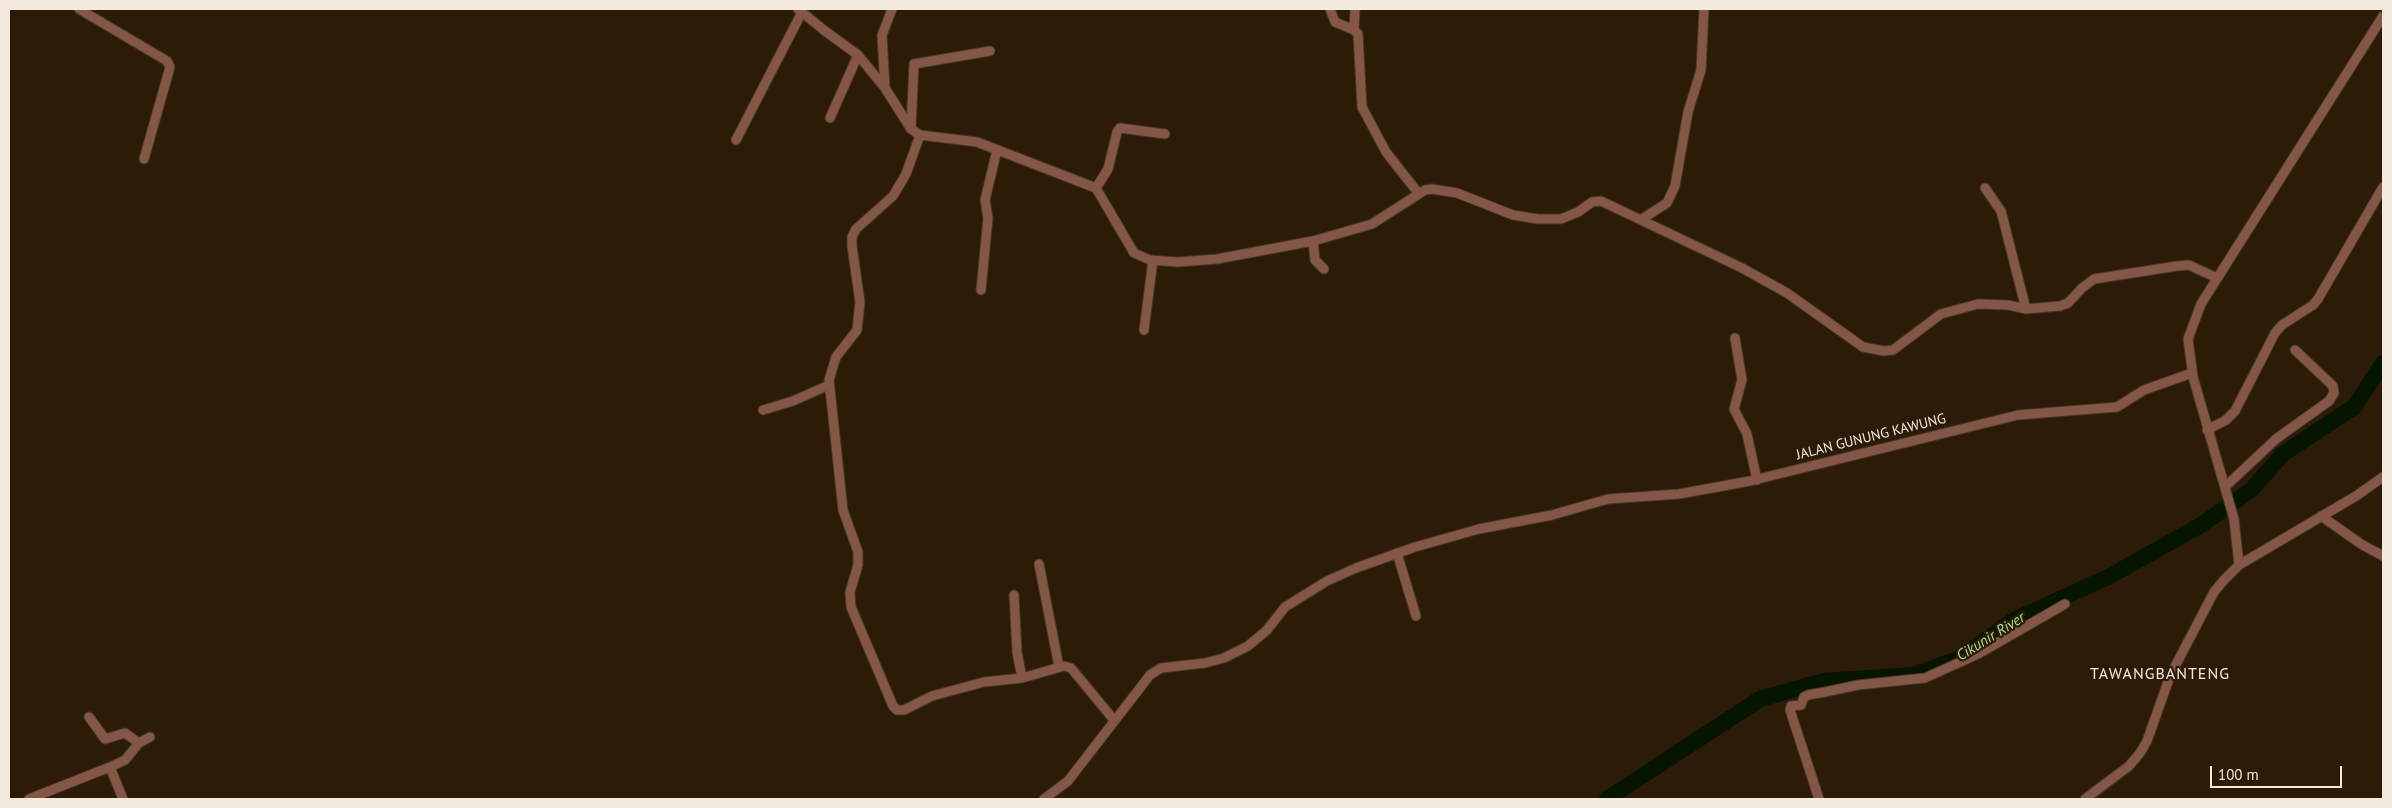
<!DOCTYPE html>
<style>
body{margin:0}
#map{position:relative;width:2392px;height:808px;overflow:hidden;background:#2b1b07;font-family:"PT Sans",sans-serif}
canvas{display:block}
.frame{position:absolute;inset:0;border:10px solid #f5eade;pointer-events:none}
.scale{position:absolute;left:2210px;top:766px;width:132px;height:22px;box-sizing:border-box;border:2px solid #f5eade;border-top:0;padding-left:6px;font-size:15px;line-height:18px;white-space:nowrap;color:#f5eade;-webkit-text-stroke:4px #2b1b07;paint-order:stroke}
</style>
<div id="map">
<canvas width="2392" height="808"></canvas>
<div class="frame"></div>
<div class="scale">100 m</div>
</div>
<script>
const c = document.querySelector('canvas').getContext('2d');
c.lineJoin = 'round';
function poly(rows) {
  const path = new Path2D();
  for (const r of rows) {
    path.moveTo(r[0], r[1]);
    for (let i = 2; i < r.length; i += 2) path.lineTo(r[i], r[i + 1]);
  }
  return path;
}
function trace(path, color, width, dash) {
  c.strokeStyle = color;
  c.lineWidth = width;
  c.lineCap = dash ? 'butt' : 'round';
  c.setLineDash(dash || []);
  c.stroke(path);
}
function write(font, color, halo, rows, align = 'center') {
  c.font = font + ' "PT Sans",sans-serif';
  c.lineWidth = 4.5;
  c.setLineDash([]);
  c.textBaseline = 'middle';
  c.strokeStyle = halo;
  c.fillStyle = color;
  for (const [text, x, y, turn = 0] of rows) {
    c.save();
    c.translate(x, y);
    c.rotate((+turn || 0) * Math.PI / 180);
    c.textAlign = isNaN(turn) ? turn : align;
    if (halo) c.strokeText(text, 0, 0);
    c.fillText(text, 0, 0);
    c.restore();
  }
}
const river = poly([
 [1607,799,1760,699,1824,681,1913,675,1958,659,2014,620,2110,576,2201,525,2251,490,2284,453,2354,407,2383,363]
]);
const minor = poly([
 [79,9,167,61,170,67,144,159],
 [798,9,825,31,858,55,885,88,911,129,920,135,977,142,1096,188,1134,253,1150,260,1178,262,1217,259,1313,241,1372,224,1425,190,1432,189,1457,193,1513,215,1538,219,1561,219,1578,212,1592,202,1601,201,1742,268,1787,293,1863,347,1884,351,1893,350,1941,314,1978,304,2008,305,2026,309,2060,306,2068,303,2082,288,2094,279,2177,266,2189,265,2217,278],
 [1330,9,1335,22,1354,30,1358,34,1362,107,1386,152,1419,194],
 [1354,30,1355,9],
 [885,88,882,35,892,9],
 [830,118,858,55],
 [911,129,914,64,990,51],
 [920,135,906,174,893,196,856,229,852,237,852,246,860,302,857,330,836,357,829,380,843,510,858,552,858,565,850,592,851,607,893,706,897,710,904,710,932,696,984,682,1022,678,1064,666,1071,668,1114,720],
 [736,140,802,12],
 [1096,188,1108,169,1117,132,1120,128,1165,134],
 [1985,188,2001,211,2026,309],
 [1642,219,1667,203,1675,186,1688,112,1701,70,1704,9],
 [1313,241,1315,260,1324,269],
 [981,290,988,218,985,200,997,150],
 [1144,330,1153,260],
 [1735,338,1742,380,1734,409,1747,434,1757,480],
 [763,410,793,401,829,385],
 [2207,430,2226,420,2235,411,2275,333,2282,325,2313,305,2318,299,2383,187],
 [2225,487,2276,439,2329,401,2334,393,2333,386,2295,350],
 [2321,516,2361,544,2383,556],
 [1397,553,1416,616],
 [1039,564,1059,667],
 [2239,565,2234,519,2193,377,2188,339,2201,304,2383,16],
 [1014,595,1017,652,1022,678],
 [89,717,105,739,125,733,139,743],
 [110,767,125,760,139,743,150,737],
 [29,799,110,767,123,799],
 [1044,799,1068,781,1150,675,1161,668,1205,663,1224,658,1248,646,1267,630,1285,607,1327,581,1356,568,1415,547,1479,529,1552,515,1608,499,1679,494,1750,481,2018,415,2117,407,2144,390,2192,373],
 [1819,799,1790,710,1791,706,1801,705,1804,697,1808,695,1825,692,1858,685,1925,678,1978,654,2065,604],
 [2085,799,2129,766,2140,753,2147,741,2170,676,2214,592,2224,580,2239,565,2356,496,2383,477]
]);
const streetNames = [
 ["JALAN GUNUNG KAWUNG",1871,437,-14]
];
const waterNames = [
 ["Cikunir River",1991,637,-32]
];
const quarterNames = [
 ["TAWANGBANTENG",2160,674]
];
trace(river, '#051500', 16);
trace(minor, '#473825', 11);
trace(minor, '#845647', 9);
write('14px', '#f5eade', '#2b1b07', streetNames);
write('italic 15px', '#aade91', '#2b1b07', waterNames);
c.letterSpacing = '1px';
write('16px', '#f5eade', '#2b1b07', quarterNames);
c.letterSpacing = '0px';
</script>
